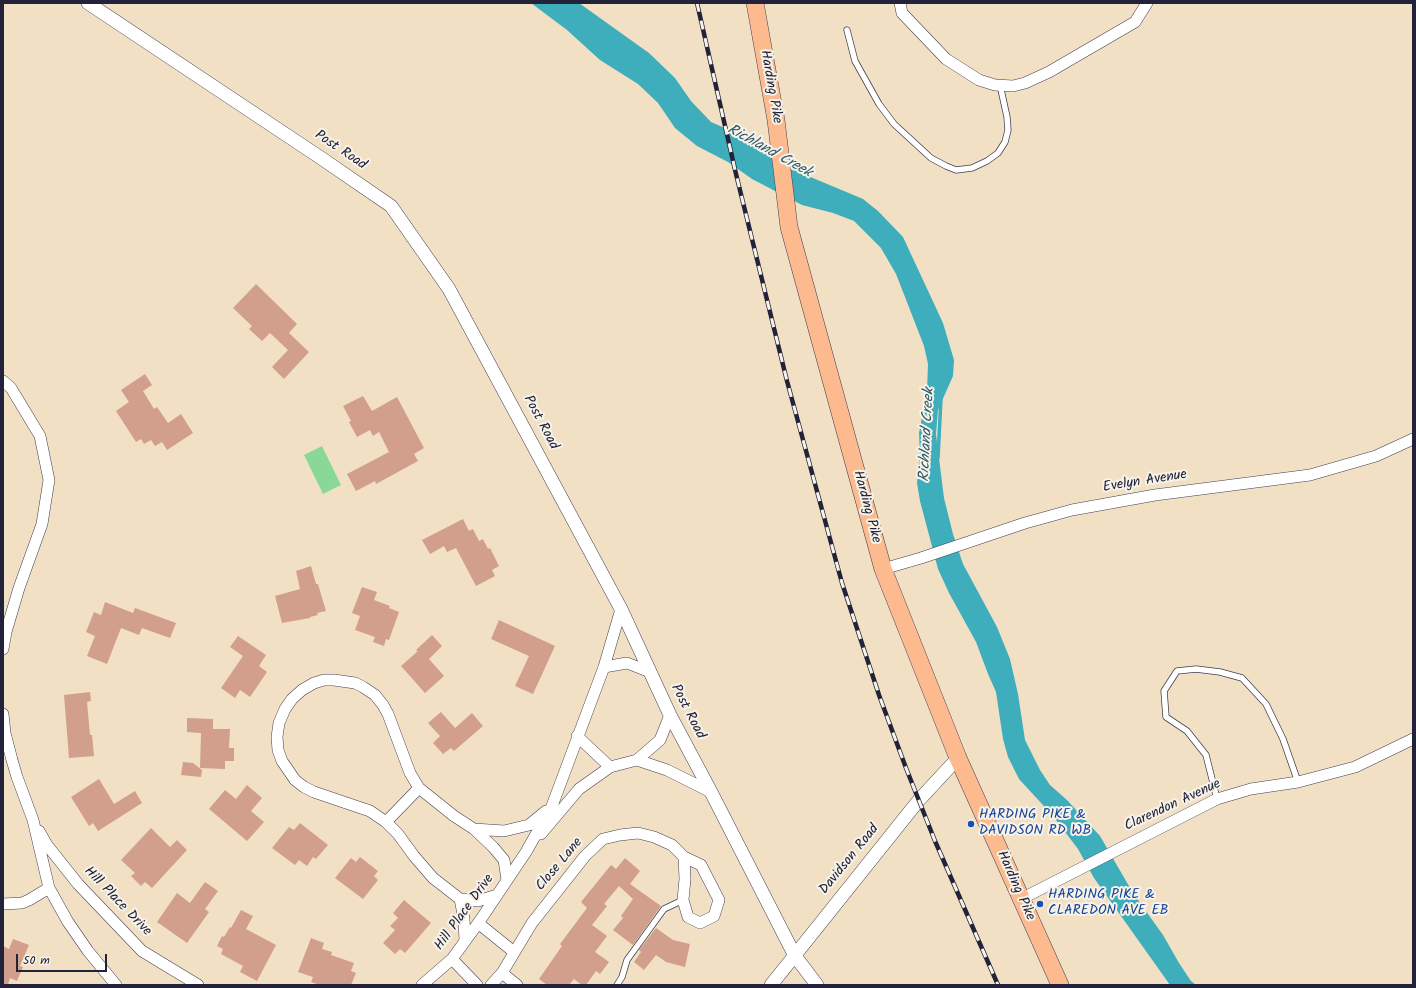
<!DOCTYPE html>
<style>
body{margin:0}
#map{position:relative;width:1416px;height:988px;overflow:hidden;background:#f2e0c4;font-family:Kalam,sans-serif}
canvas{display:block}
.frame{position:absolute;inset:0;border:4px solid #22223b;pointer-events:none}
.scale{position:absolute;left:16px;top:954px;width:91px;height:18px;box-sizing:border-box;border:2px solid #22223b;border-top:0;padding-left:5px;font-size:12px;line-height:14px;white-space:nowrap;color:#22223b;-webkit-text-stroke:3px #f7f3e8;paint-order:stroke}
</style>
<div id="map">
<canvas width="1416" height="988"></canvas>
<div class="frame"></div>
<div class="scale">50 m</div>
</div>
<script>
const c = document.querySelector('canvas').getContext('2d');
c.lineJoin = 'round';
function fill(path, color) {
  c.fillStyle = color;
  c.fill(path, 'evenodd');
}
function poly(rows) {
  const path = new Path2D();
  for (const r of rows) {
    path.moveTo(r[0], r[1]);
    for (let i = 2; i < r.length; i += 2) path.lineTo(r[i], r[i + 1]);
  }
  return path;
}
function trace(path, color, width, dash) {
  c.strokeStyle = color;
  c.lineWidth = width;
  c.lineCap = dash ? 'butt' : 'round';
  c.setLineDash(dash || []);
  c.stroke(path);
}
function write(font, color, halo, rows, align = 'center') {
  c.font = font + ' Kalam,sans-serif';
  c.lineWidth = 4;
  c.setLineDash([]);
  c.textBaseline = 'middle';
  c.strokeStyle = halo;
  c.fillStyle = color;
  for (const [text, x, y, turn = 0] of rows) {
    c.save();
    c.translate(x, y);
    c.rotate((+turn || 0) * Math.PI / 180);
    c.textAlign = isNaN(turn) ? turn : align;
    if (halo) c.strokeText(text, 0, 0);
    c.fillText(text, 0, 0);
    c.restore();
  }
}
const green = poly([
 [322,446,341,485,323,494,304,455]
]);
const water = poly([
 [531,3,579,3,649,53,675,78,691,101,711,122,752,140,801,173,863,199,878,211,903,237,943,323,954,360,953,376,938,410,936,434,944,498,953,534,963,564,997,627,1010,659,1018,694,1025,740,1040,770,1050,785,1067,800,1100,836,1133,893,1163,935,1179,963,1191,981,1196,985,1170,985,1094,878,1078,849,1053,816,1019,779,1008,757,1003,739,996,692,988,674,976,642,949,593,938,569,920,501,917,483,920,455,919,433,927,391,928,364,924,346,905,297,896,274,881,248,854,221,833,213,802,205,752,179,728,162,697,146,675,128,658,103,638,84,600,60,567,30]
]);
const stream = poly([
 [938,458,941,398]
]);
const building = poly([
 [256,284,297,324,289,333,309,352,284,379,272,367,288,350,270,333,262,341,249,329,252,326,233,308],
 [145,374,152,385,143,391,154,409,157,407,168,423,181,414,193,433,167,450,162,442,155,446,151,440,144,444,141,439,136,442,116,411,129,402,121,390],
 [363,396,372,411,397,397,424,448,414,454,418,461,376,484,375,481,356,491,347,474,389,452,379,432,373,436,370,430,357,437,349,422,351,421,343,406],
 [463,519,469,531,473,529,479,541,483,539,488,549,490,548,499,566,492,570,495,576,476,586,456,548,447,552,444,546,430,554,422,540],
 [311,566,316,584,318,584,326,611,317,613,318,615,310,617,310,618,282,623,275,596,300,589,296,571],
 [362,587,377,592,374,600,390,606,389,608,399,612,389,640,386,639,384,646,373,642,375,637,355,630,360,616,352,613],
 [105,602,133,613,135,608,176,623,170,638,142,628,139,635,121,628,107,664,87,656,95,636,86,632,94,612,101,615],
 [499,620,555,646,533,694,515,686,529,656,491,639],
 [432,635,442,646,429,659,444,676,425,693,401,666,418,651,416,650],
 [238,636,266,655,259,666,267,672,250,697,240,690,235,698,221,688,243,656,230,647],
 [90,692,91,701,87,702,90,735,92,735,94,756,69,758,64,695],
 [441,712,455,728,472,713,483,726,454,751,451,748,443,754,433,743,440,736,428,723],
 [187,718,213,719,213,729,230,729,229,748,234,748,234,761,225,761,225,769,200,768,201,733,187,732],
 [183,762,193,763,202,770,201,777,181,775],
 [99,779,114,804,135,791,142,803,98,831,93,823,89,826,71,797],
 [247,785,262,798,251,811,264,822,247,841,209,809,225,790,236,799],
 [300,823,328,845,316,859,313,857,307,866,299,860,295,865,272,848,289,827,294,830],
 [151,828,170,847,177,840,187,850,152,888,145,882,141,886,131,876,135,873,121,860],
 [360,857,378,871,374,876,378,880,363,899,335,878,351,858,356,862],
 [625,858,640,871,630,884,661,906,633,945,613,930,623,918,621,916,633,899,619,886,604,904,607,906,592,925,607,936,595,952,609,962,600,974,596,971,586,985,582,985,574,979,569,985,547,985,539,979,562,946,560,944,587,908,581,902,611,865,616,869],
 [205,882,218,891,205,909,209,912,187,943,157,922,177,893,190,903],
 [404,900,431,923,405,953,400,949,395,954,383,943,395,930,390,926,398,918,393,913],
 [241,910,253,916,246,929,276,945,257,981,240,972,243,966,221,954,223,949,217,946,222,936,224,937,230,927,231,928],
 [656,928,673,940,690,944,685,967,666,962,656,955,644,970,634,962,641,952,639,950],
 [311,938,324,943,322,949,332,952,331,955,354,963,351,971,356,973,351,985,320,985,311,982,313,977,298,972],
 [13,939,29,945,20,966,23,967,17,981,10,978,8,985,3,985,3,946,9,949]
]);
const service = poly([
 [847,30,855,61,879,104,894,124,931,158,946,166,956,170,972,168,987,161,998,153,1005,142,1008,130,1007,117,1000,85],
 [1217,799,1206,755,1187,731,1166,717,1164,691,1177,671,1196,669,1220,672,1242,678,1266,704,1283,739,1298,782],
 [617,985,622,977,627,960,664,909,683,900]
]);
const minor = poly([
 [900,3,902,13,946,59,979,80,995,85,1013,86,1025,83,1049,72,1135,22,1147,3],
 [3,381,11,388,40,436,49,480,42,524,19,588,6,632,3,649],
 [883,569,921,558,1025,523,1072,510,1155,495,1310,475,1376,456,1413,439],
 [604,667,627,663,650,672],
 [3,714,5,733,12,760,17,777,33,820,49,888,68,922,88,951,116,985],
 [577,736,610,767],
 [637,760,667,770,711,792],
 [386,822,419,788],
 [474,829,504,831,529,825,546,811],
 [39,831,47,845,78,884,142,951,198,985],
 [541,834,579,789,610,767,637,760,660,740,670,715],
 [684,857,701,865,719,900,714,916,700,923,688,917,683,900,685,879,684,857],
 [497,895,478,901,460,899,433,878,414,856,398,834,386,822,370,811,314,792,304,787,295,780,282,761,278,750,277,737,279,723,285,709,292,699,302,690,314,683,324,680,334,680,355,683,363,687,375,695,383,705,388,714,410,773,419,788,454,816,474,829,493,847,504,860,507,880],
 [460,899,464,919,465,941],
 [1021,899,1217,799,1251,789,1298,782,1355,767,1413,739],
 [3,904,22,903,29,900,49,888],
 [478,923,514,952],
 [452,959,477,985],
 [502,973,517,985],
 [422,985,452,959,479,922,526,852,552,806,604,667,621,609],
 [491,985,502,973,532,923,585,856,603,839,620,835,638,833,654,837,672,845,684,857]
]);
const tertiary = poly([
 [88,3,321,158,391,206,449,289,621,609,670,715,711,792,795,956,817,985],
 [771,985,919,800,958,758]
]);
const primary = poly([
 [755,3,776,120,789,227,883,569,958,758,1060,985]
]);
const rail = poly([
 [697,3,736,174,787,381,842,583,879,695,906,768,935,841,998,985]
]);
const markers = [
 [971,824,4,"#1a4fb4"],
 [1040,904,4,"#1a4fb4"]
];
const streetNames = [
 ["Harding Pike",770,87,80],
 ["Post Road",340,151,34],
 ["Post Road",540,423,62],
 ["Evelyn Avenue",1145,482,-9],
 ["Harding Pike",866,507,75],
 ["Post Road",687,712,63],
 ["Clarendon Avenue",1173,806,-25],
 ["Davidson Road",850,860,-51],
 ["Close Lane",560,865,-50],
 ["Harding Pike",1015,886,66],
 ["Hill Place Drive",117,902,46],
 ["Hill Place Drive",465,913,-54]
];
const transitNames = [
 ["HARDING PIKE &",979,816],
 ["DAVIDSON RD WB",979,832],
 ["HARDING PIKE &",1048,896],
 ["CLAREDON AVE EB",1048,912]
];
const waterNames = [
 ["Richland Creek",769,152,29],
 ["Richland Creek",928,435,-87]
];
fill(green, '#89d897');
fill(water, '#3faebc');
trace(stream, '#3faebc', 3.5);
fill(building, '#d19f8c');
trace(service, '#413e50', 7);
trace(minor, '#413e50', 12);
trace(tertiary, '#413e50', 14);
trace(primary, '#413e50', 18);
trace(service, '#fff', 5.5);
trace(minor, '#fff', 11);
trace(tertiary, '#fff', 13);
trace(primary, '#fcba8e', 17);
trace(rail, '#22223b', 4.5);
trace(rail, '#f7f3e8', 3, [9]);
for (const [x, y, r, color] of markers) {
  const dot = new Path2D();
  dot.arc(x, y, r, 0, 2 * Math.PI);
  c.fillStyle = color;
  c.fill(dot);
  trace(dot, '#f7f3e8', 1.5);
}
write('14px', '#22223b', '#f7f3e8', streetNames);
write('14px', '#164399', '#f7f3e8', transitNames, 'left');
write('italic 15px', '#2e5a6f', '#f7f3e8', waterNames);
</script>
